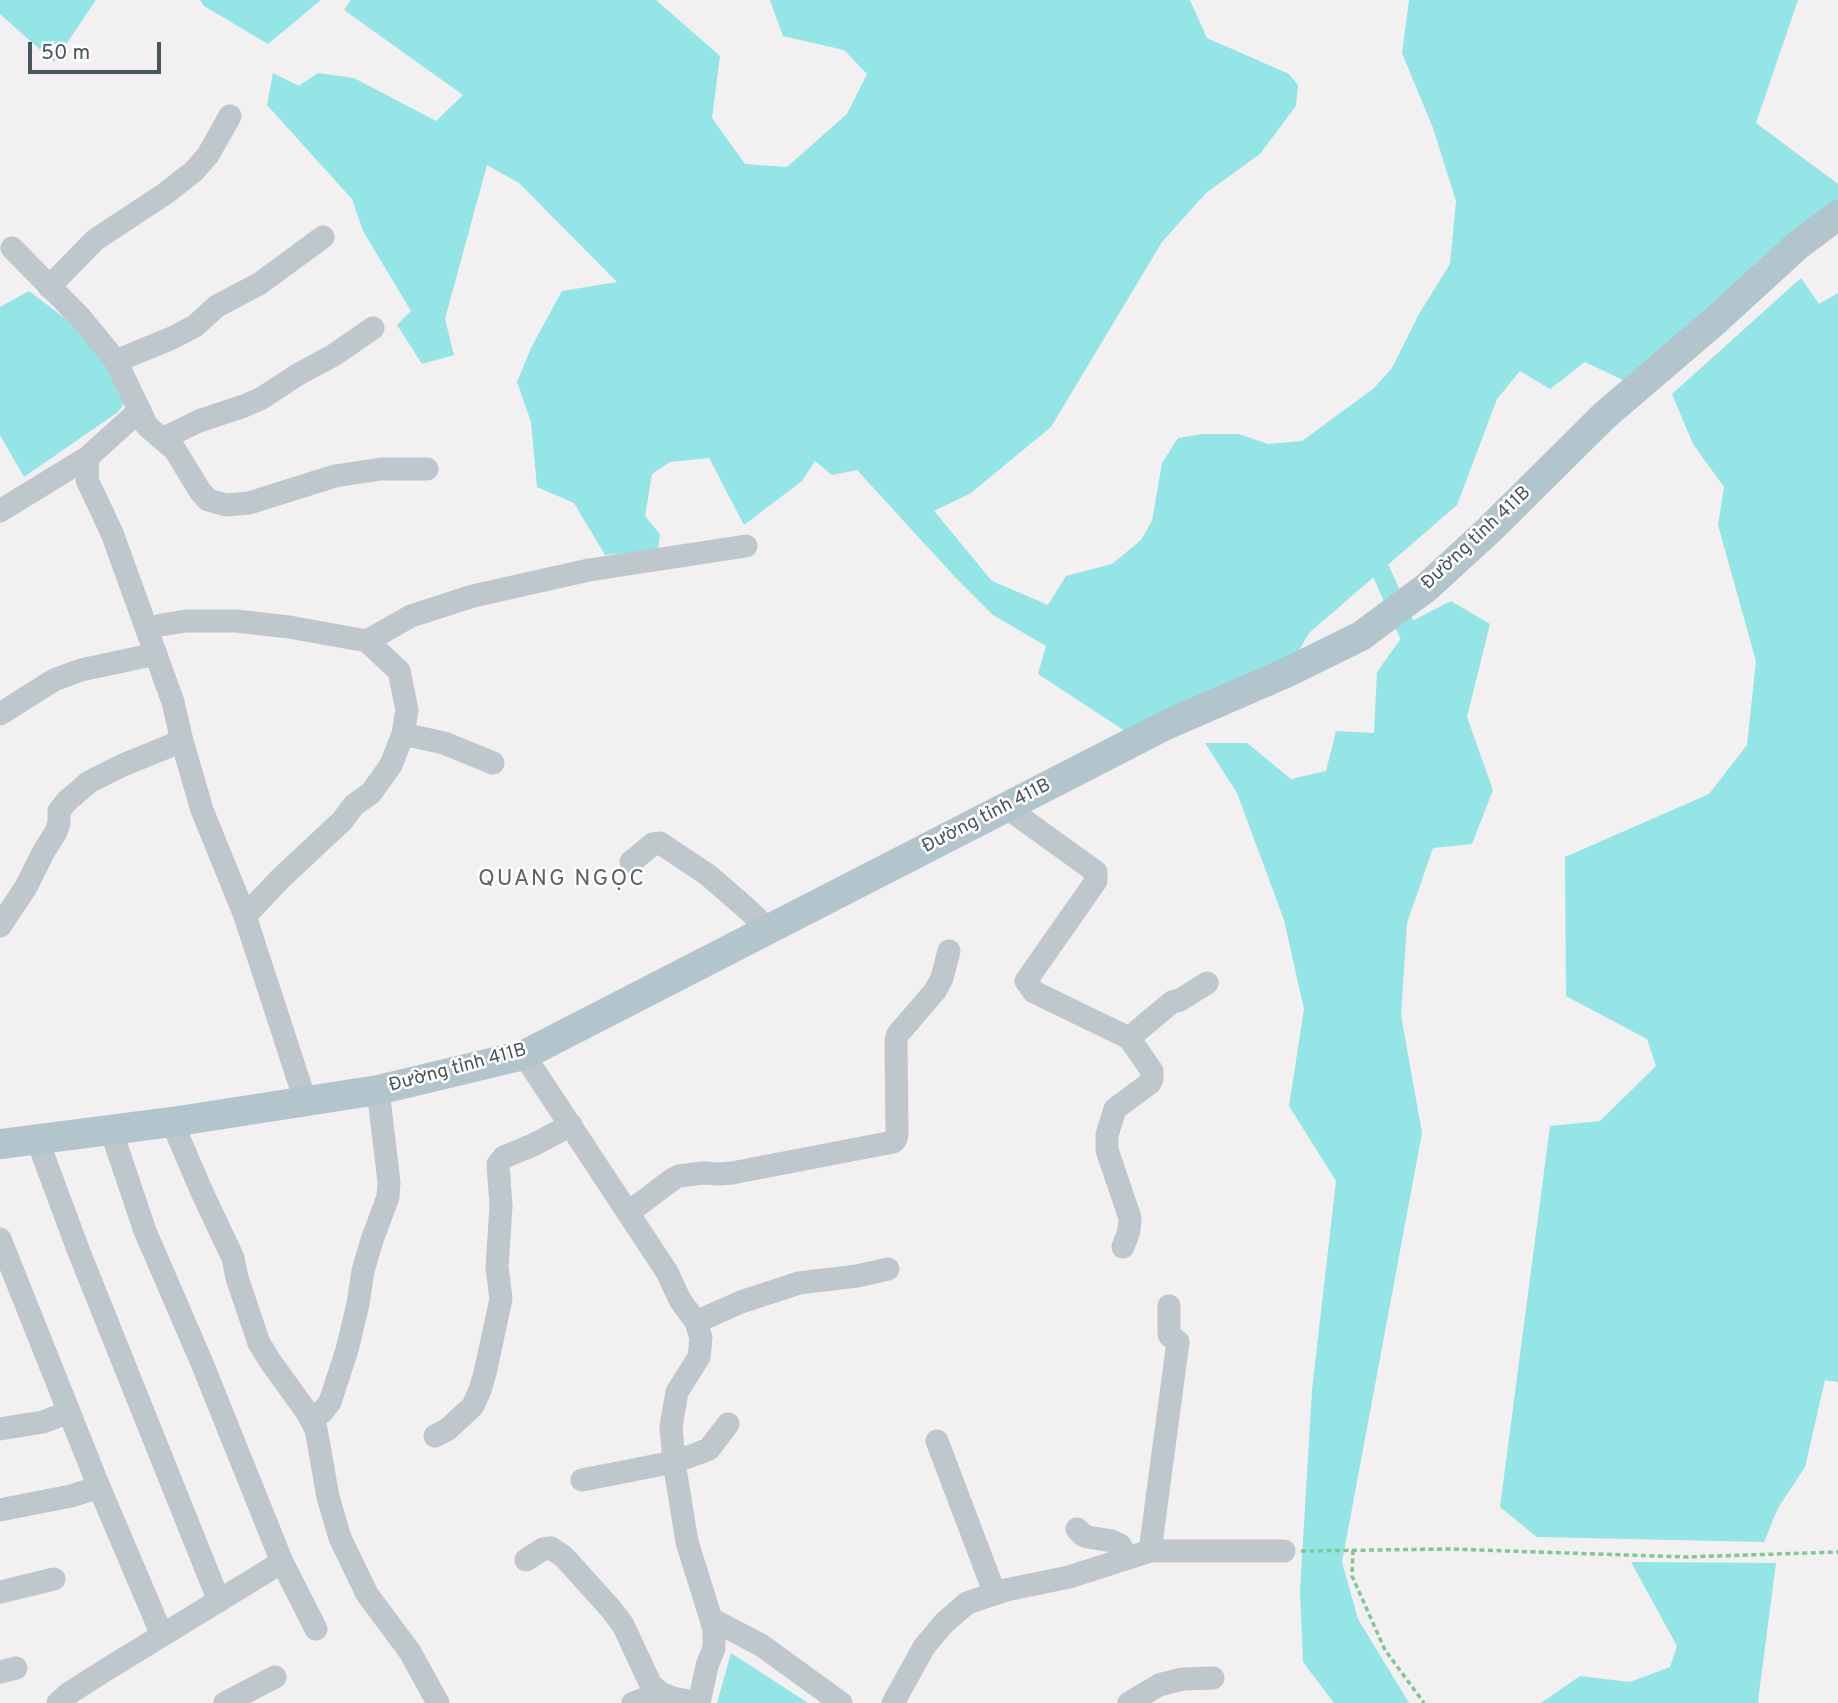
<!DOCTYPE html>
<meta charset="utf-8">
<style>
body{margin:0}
#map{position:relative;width:1838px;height:1703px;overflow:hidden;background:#f2f0f1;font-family:Overpass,sans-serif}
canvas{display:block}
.scale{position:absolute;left:28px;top:42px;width:133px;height:32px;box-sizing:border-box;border:4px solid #49575c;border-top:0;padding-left:9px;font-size:21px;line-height:24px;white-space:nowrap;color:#49575c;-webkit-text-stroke:5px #fff;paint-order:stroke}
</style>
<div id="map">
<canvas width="1838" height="1703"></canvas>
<div class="scale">50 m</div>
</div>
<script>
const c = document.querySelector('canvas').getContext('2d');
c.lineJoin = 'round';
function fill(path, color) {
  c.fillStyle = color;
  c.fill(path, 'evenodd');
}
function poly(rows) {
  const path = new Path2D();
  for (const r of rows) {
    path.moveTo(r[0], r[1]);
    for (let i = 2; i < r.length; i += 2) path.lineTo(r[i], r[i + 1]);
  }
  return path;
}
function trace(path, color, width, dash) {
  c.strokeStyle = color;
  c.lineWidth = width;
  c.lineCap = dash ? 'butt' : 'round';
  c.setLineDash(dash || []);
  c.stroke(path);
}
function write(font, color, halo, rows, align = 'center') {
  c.font = font + ' Overpass,sans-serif';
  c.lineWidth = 5;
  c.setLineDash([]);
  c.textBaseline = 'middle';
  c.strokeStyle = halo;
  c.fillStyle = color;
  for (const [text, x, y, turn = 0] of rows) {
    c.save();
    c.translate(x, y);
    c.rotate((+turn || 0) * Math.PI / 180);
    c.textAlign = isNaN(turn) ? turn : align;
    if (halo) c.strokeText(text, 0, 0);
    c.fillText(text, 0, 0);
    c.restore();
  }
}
const water = poly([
 [0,0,96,0,54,62,0,14],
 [200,0,321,0,268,44,204,6],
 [351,0,656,0,720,56,712,118,745,164,787,167,847,114,867,74,844,50,783,36,770,0,1190,0,1207,38,1289,74,1298,85,1296,106,1260,154,1206,193,1162,242,1051,427,971,493,934,511,992,581,1048,605,1066,576,1112,564,1141,540,1152,521,1162,463,1178,438,1203,434,1239,434,1268,444,1302,441,1373,389,1392,368,1419,314,1450,264,1456,201,1433,128,1402,53,1409,0,1798,0,1756,123,1838,184,1838,205,1625,381,1585,362,1550,389,1520,371,1497,399,1457,505,1309,633,1294,659,1125,731,1038,674,1046,646,993,615,955,577,857,470,832,475,815,461,802,481,744,525,709,458,670,462,652,474,645,516,660,534,658,550,605,555,574,503,537,487,531,422,517,382,532,346,562,291,617,282,519,183,487,165,445,319,454,355,422,364,397,325,411,311,363,231,352,199,267,105,273,73,299,86,318,73,354,78,436,121,463,95,344,10],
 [1801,278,1819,304,1838,293,1838,1382,1825,1380,1805,1467,1778,1508,1764,1542,1537,1537,1500,1507,1550,1126,1600,1121,1656,1066,1647,1039,1566,996,1565,857,1709,794,1747,745,1756,661,1718,525,1724,487,1693,444,1672,394],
 [29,291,78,328,124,387,127,400,118,412,24,477,0,435,0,307],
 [1451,601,1490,624,1467,717,1493,790,1472,844,1433,848,1407,923,1401,1015,1422,1133,1342,1562,1358,1619,1409,1703,1334,1703,1303,1662,1300,1591,1312,1390,1336,1181,1289,1106,1304,1009,1284,920,1237,793,1205,743,1247,743,1291,779,1326,771,1336,731,1374,733,1377,672,1414,620],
 [1631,1562,1776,1563,1758,1701,1759,1703,1541,1703,1580,1676,1630,1682,1670,1667,1677,1646],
 [731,1653,808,1703,717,1703]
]);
const canal = poly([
 [1381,571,1417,653]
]);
const path = poly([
 [1353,1550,1352,1576,1385,1650,1424,1703],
 [1301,1551,1449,1549,1686,1557,1838,1552]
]);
const minor = poly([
 [12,248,80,317,116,361,147,426,175,450,200,491,208,500,226,505,249,503,335,476,381,469,427,469],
 [49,287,95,240,166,193,194,171,208,155,230,116],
 [116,361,172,338,195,326,217,306,259,284,323,237],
 [162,439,199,421,244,406,262,398,297,375,334,355,373,328],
 [88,457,87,480,112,533,173,702,182,741,202,810,245,916,305,1100],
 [0,511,88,457,140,410],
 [147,629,161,625,186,621,236,621,289,627,367,641,399,671,407,710,403,734,391,765,371,793,354,805,342,821,281,878,245,916],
 [367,641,411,616,473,596,589,570,746,546],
 [0,714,54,680,81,670,156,654],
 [403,734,444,743,493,763],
 [1006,807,1096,872,1096,881,1026,981,1034,992,1129,1038,1152,1071,1152,1079,1150,1083,1115,1109,1107,1135,1107,1150,1130,1218,1129,1231,1123,1247],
 [631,862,653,844,660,843,708,875,746,908,768,929],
 [0,926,26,887,44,851,56,832,59,823,59,811,67,801,89,782,123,765,182,741],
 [1129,1038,1172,1002,1180,1000,1207,983],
 [524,1055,667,1272,680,1300,696,1322,701,1338,699,1357,677,1392,671,1426,674,1462,687,1542,711,1619],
 [172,1122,201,1190,233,1258,237,1278,259,1343,270,1361,306,1411,316,1429,328,1497,340,1538,367,1594,410,1652,438,1703],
 [111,1130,145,1231,202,1363,282,1562,316,1629],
 [37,1139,79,1252,219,1601],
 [629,1212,673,1179,679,1176,703,1173,719,1174,732,1173,893,1142,896,1139,897,1134,896,1041,898,1034,935,991,942,978,949,951],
 [0,1239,99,1487,162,1635],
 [696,1322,741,1302,799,1283,857,1276,888,1269],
 [312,1420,322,1412,330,1402,347,1350,358,1304,363,1271,372,1240,388,1197,389,1182,378,1090],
 [0,1429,43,1422,69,1412],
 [435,1436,448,1429,473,1406,480,1390,485,1373,501,1299,497,1267,501,1206,498,1164,504,1157,533,1145,571,1125],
 [937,1441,995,1594],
 [582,1480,674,1462,699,1453,709,1449,728,1424],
 [0,1510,71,1496,99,1487],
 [1077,1529,1083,1535,1088,1537,1112,1541,1120,1545,1128,1558],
 [1150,1551,1178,1342,1170,1336,1169,1334,1169,1306],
 [526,1560,543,1549,551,1548,564,1557,611,1609,623,1625,651,1685,661,1693,673,1698,699,1703,707,1666,714,1648,714,1630,711,1619,761,1645,841,1703],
 [0,1592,54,1579],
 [0,1672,16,1668],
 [58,1703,68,1694,104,1671,282,1562],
 [225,1703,275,1677],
 [633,1703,661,1693],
 [893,1703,924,1647,944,1623,967,1603,1006,1590,1069,1577,1150,1551,1284,1551],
 [1129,1703,1159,1685,1182,1679,1213,1678]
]);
const major = poly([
 [0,1144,172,1122,378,1090,524,1055,1166,725,1288,672,1361,636,1427,587,1489,530,1605,415,1716,320,1798,245,1838,215]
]);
const streetNames = [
 ["Đường tỉnh 411B",1477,539,-43],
 ["Đường tỉnh 411B",987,817,-27],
 ["Đường tỉnh 411B",458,1069,-15]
];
const quarterNames = [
 ["QUANG NGỌC",562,880]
];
fill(water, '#93e5e6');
trace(canal, '#93e5e6', 19);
trace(path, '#7dc894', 3.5, [5, 3.5]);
trace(minor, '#bdc7cc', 23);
trace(major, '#b2c5cd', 30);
write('19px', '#49575c', '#fff', streetNames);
c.letterSpacing = '2px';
write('23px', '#5d6264', '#fff', quarterNames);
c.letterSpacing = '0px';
</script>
